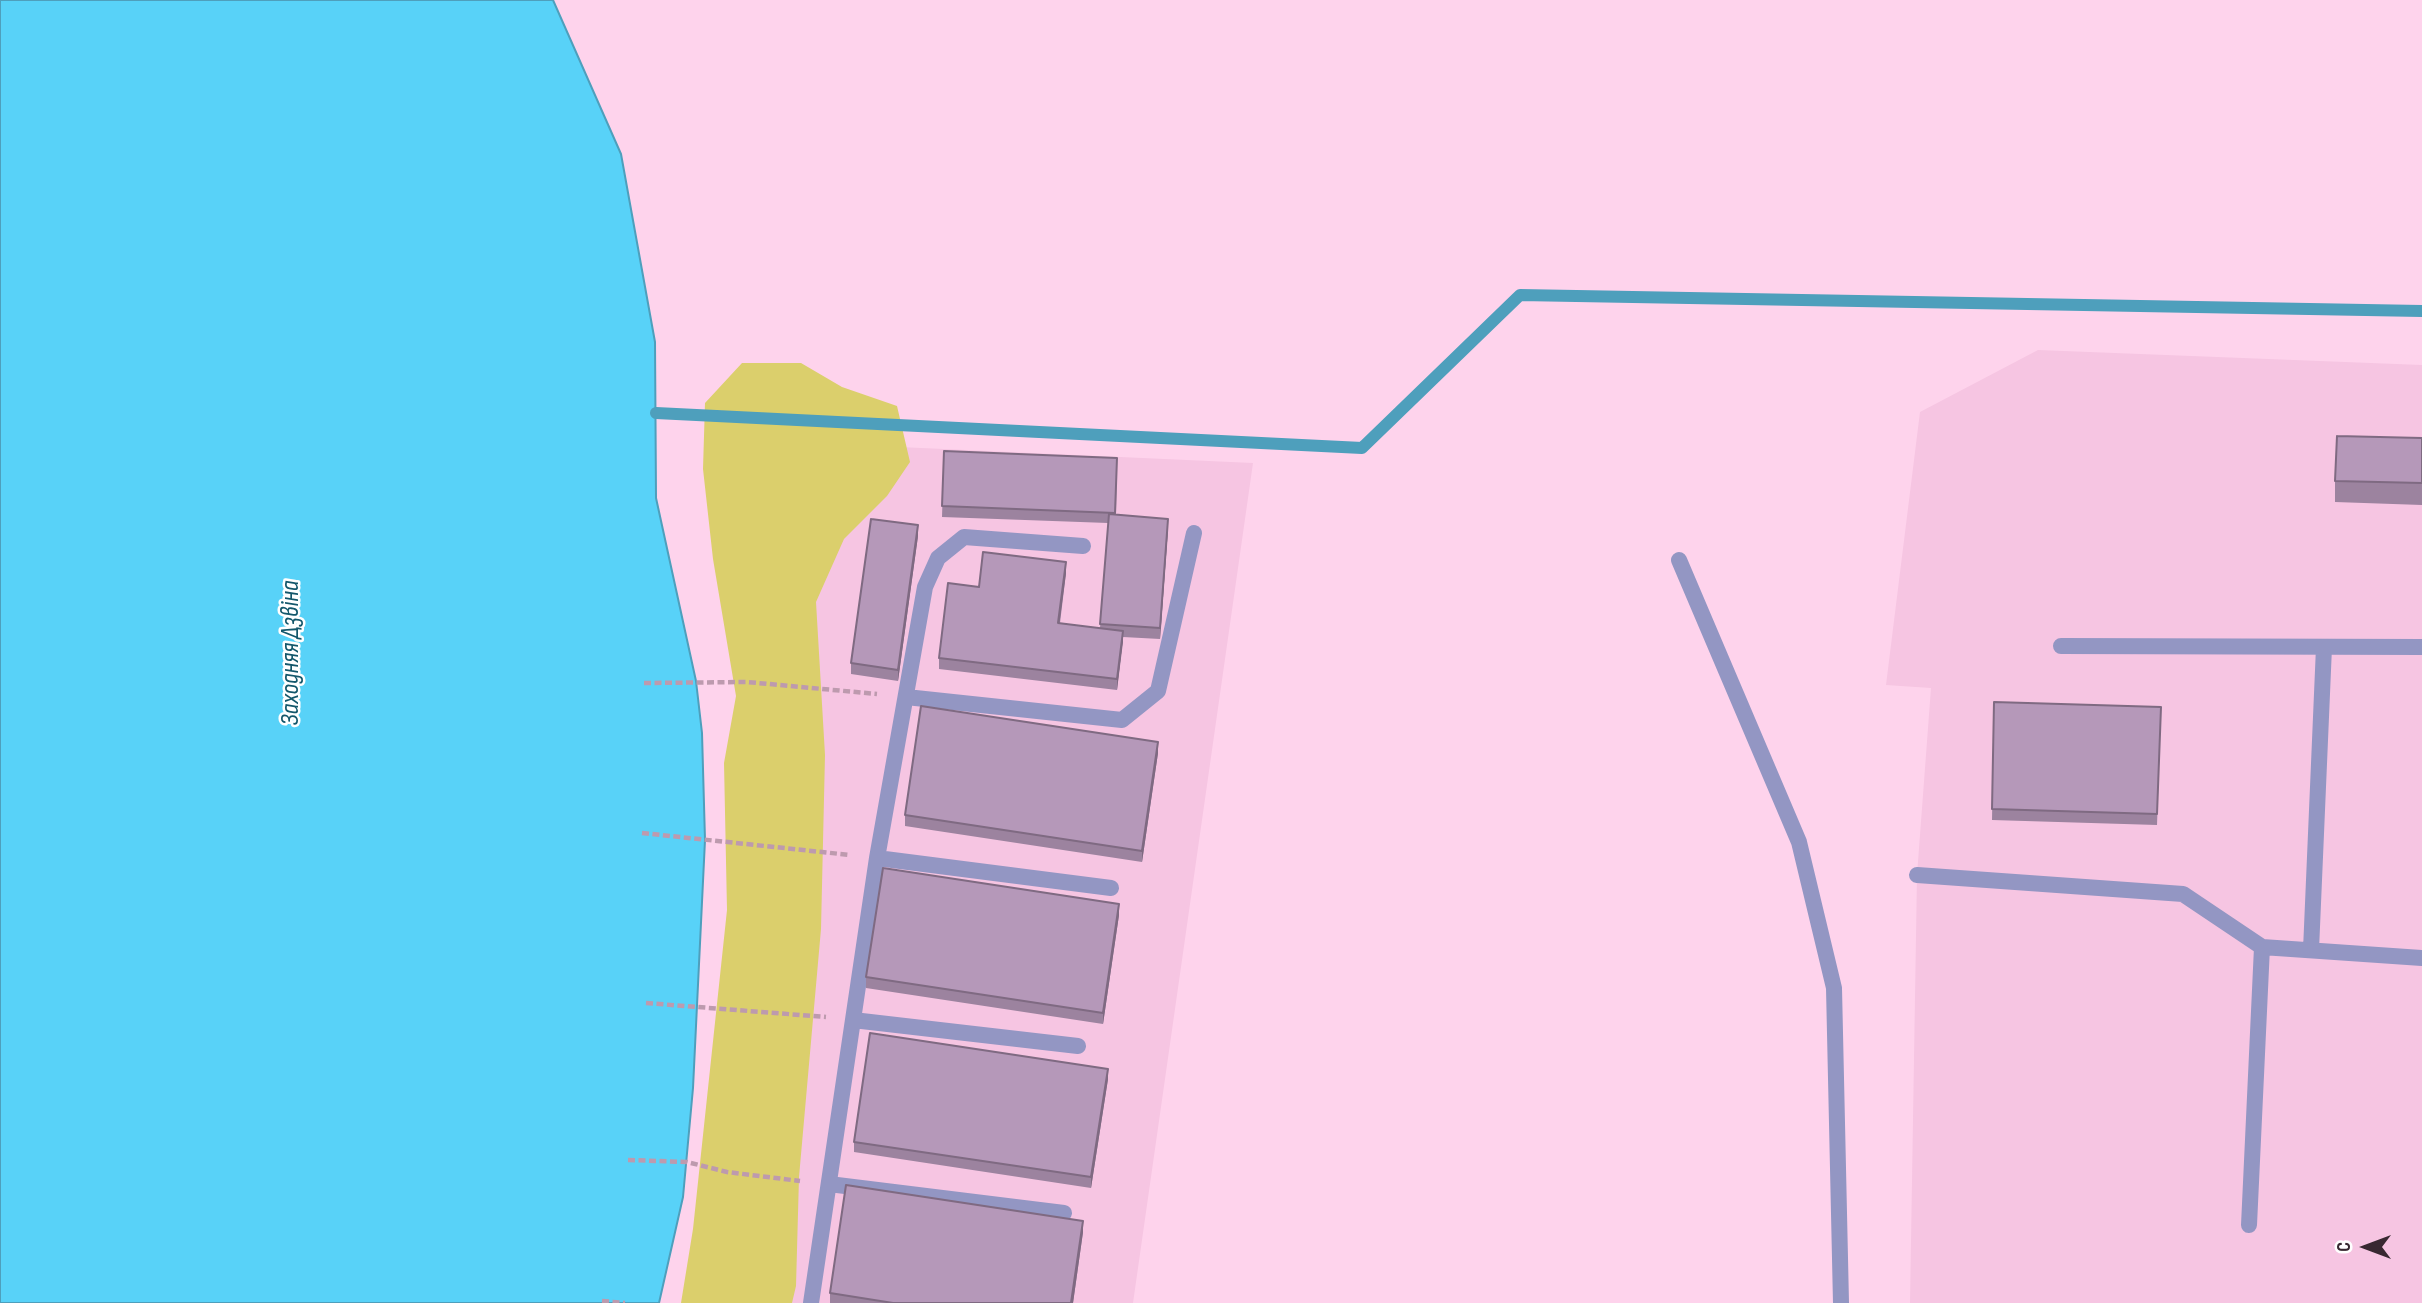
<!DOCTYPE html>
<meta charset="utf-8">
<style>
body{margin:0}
#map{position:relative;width:2422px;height:1303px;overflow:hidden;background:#fed3ec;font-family:"Sofia Sans Condensed",sans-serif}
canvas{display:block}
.north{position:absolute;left:2331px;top:1212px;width:70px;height:70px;-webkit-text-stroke:5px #fff;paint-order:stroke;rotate:270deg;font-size:19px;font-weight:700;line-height:28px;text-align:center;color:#382831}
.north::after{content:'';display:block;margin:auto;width:24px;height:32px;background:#382831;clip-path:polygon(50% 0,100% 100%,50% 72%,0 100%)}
</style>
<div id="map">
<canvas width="2422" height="1303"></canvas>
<div class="north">С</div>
</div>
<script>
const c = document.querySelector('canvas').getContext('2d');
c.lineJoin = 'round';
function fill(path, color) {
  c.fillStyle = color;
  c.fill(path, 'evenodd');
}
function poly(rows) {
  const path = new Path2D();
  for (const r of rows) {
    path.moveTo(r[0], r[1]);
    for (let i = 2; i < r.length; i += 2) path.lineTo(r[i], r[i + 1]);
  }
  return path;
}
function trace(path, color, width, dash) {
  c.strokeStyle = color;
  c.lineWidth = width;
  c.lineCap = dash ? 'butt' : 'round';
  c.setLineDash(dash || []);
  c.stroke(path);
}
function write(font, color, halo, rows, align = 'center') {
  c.font = font + ' "Sofia Sans Condensed",sans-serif';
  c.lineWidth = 5;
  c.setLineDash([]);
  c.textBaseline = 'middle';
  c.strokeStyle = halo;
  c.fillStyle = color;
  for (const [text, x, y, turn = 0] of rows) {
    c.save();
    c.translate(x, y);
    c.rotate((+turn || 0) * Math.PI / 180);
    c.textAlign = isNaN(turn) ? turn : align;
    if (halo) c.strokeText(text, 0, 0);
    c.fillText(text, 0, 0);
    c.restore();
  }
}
const built = poly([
 [2038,350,2422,365,2422,1303,1910,1303,1917,875,1931,688,1886,685,1920,412],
 [789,442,1253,463,1133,1303,725,1303]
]);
const green = poly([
 [742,363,801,363,842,387,897,406,910,462,887,496,844,539,816,602,825,755,821,929,799,1177,796,1286,792,1303,681,1303,693,1229,727,910,724,763,736,696,713,559,703,469,705,403]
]);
const water = poly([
 [0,0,553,0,621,154,655,342,656,498,696,681,702,733,705,840,693,1088,683,1197,659,1303,0,1303,0,0]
]);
const stream = poly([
 [656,413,1362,448,1520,295,2422,311]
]);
const path = poly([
 [644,683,747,682,877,694],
 [642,833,850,855],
 [646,1003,826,1017],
 [628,1160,687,1162,727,1172,800,1181],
 [602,1301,625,1303]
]);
const service = poly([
 [1679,560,1799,842,1834,988,1841,1303],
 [2061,646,2422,647],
 [906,697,1122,720,1158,691,1194,533],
 [877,858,1111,888],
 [1917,875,2183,894,2262,947,2422,958],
 [2311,950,2324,647],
 [853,1020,1078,1046],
 [829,1184,1064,1213],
 [2249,1225,2262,947],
 [811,1303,877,858,925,587,938,558,964,537,1083,546]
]);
const wall = poly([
 [2422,438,2422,505,2335,502,2335,481],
 [944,451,1117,458,1116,515,1168,529,1160,639,1123,637,1117,690,939,669,939,658,979,587,1066,573,1060,623,1100,628,1108,523,942,517],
 [918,536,898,681,851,674,851,663],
 [1994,702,2161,707,2157,825,1992,820],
 [1158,753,1142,862,905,826,905,815],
 [1119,915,1103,1024,866,988,866,977],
 [1108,1079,1091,1188,854,1152,854,1142],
 [1083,1232,1073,1303,830,1303,830,1293]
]);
const shadedWall = poly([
 [1168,519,1168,529,1160,639,1160,628],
 [918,525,918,536,898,681,898,670],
 [1066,562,1066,573,1058,634,1058,623],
 [1123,631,1123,642,1117,690,1117,679],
 [1158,742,1158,753,1142,862,1142,851],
 [1119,904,1119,915,1103,1024,1103,1013],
 [1108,1069,1108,1079,1091,1188,1091,1177],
 [1083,1221,1083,1232,1073,1303,1071,1303]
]);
const building = poly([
 [2337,436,2422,438,2422,483,2335,481,2337,436],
 [944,451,1117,458,1115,513,942,506,944,451],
 [1109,514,1168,519,1160,628,1100,624,1109,514],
 [871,519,918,525,898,670,851,663,871,519],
 [983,552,1066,562,1058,623,1123,631,1117,679,939,658,948,583,979,587,983,552],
 [1994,702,2161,707,2157,814,1992,809,1994,702],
 [921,706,1158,742,1142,851,905,815,921,706],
 [883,868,1119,904,1103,1013,866,977,883,868],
 [870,1033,1108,1069,1091,1177,854,1142,870,1033],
 [846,1185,1083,1221,1071,1303,893,1303,830,1293,846,1185]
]);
const waterNames = [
 ["Заходняя Дзвіна",291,653,-90]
];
fill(built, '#f6c5e2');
fill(green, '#dbcf6c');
fill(water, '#58d2f8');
trace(water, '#4e9fbc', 2);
trace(stream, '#4e9fbc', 12);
trace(path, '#bd9aae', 4.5, [7, 3.5]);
trace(service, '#9396c3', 16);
fill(wall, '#9c839f');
fill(shadedWall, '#7f6a82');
fill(building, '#b598b9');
trace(building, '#7f6a82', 2);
write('italic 26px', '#13576b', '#fff', waterNames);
</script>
